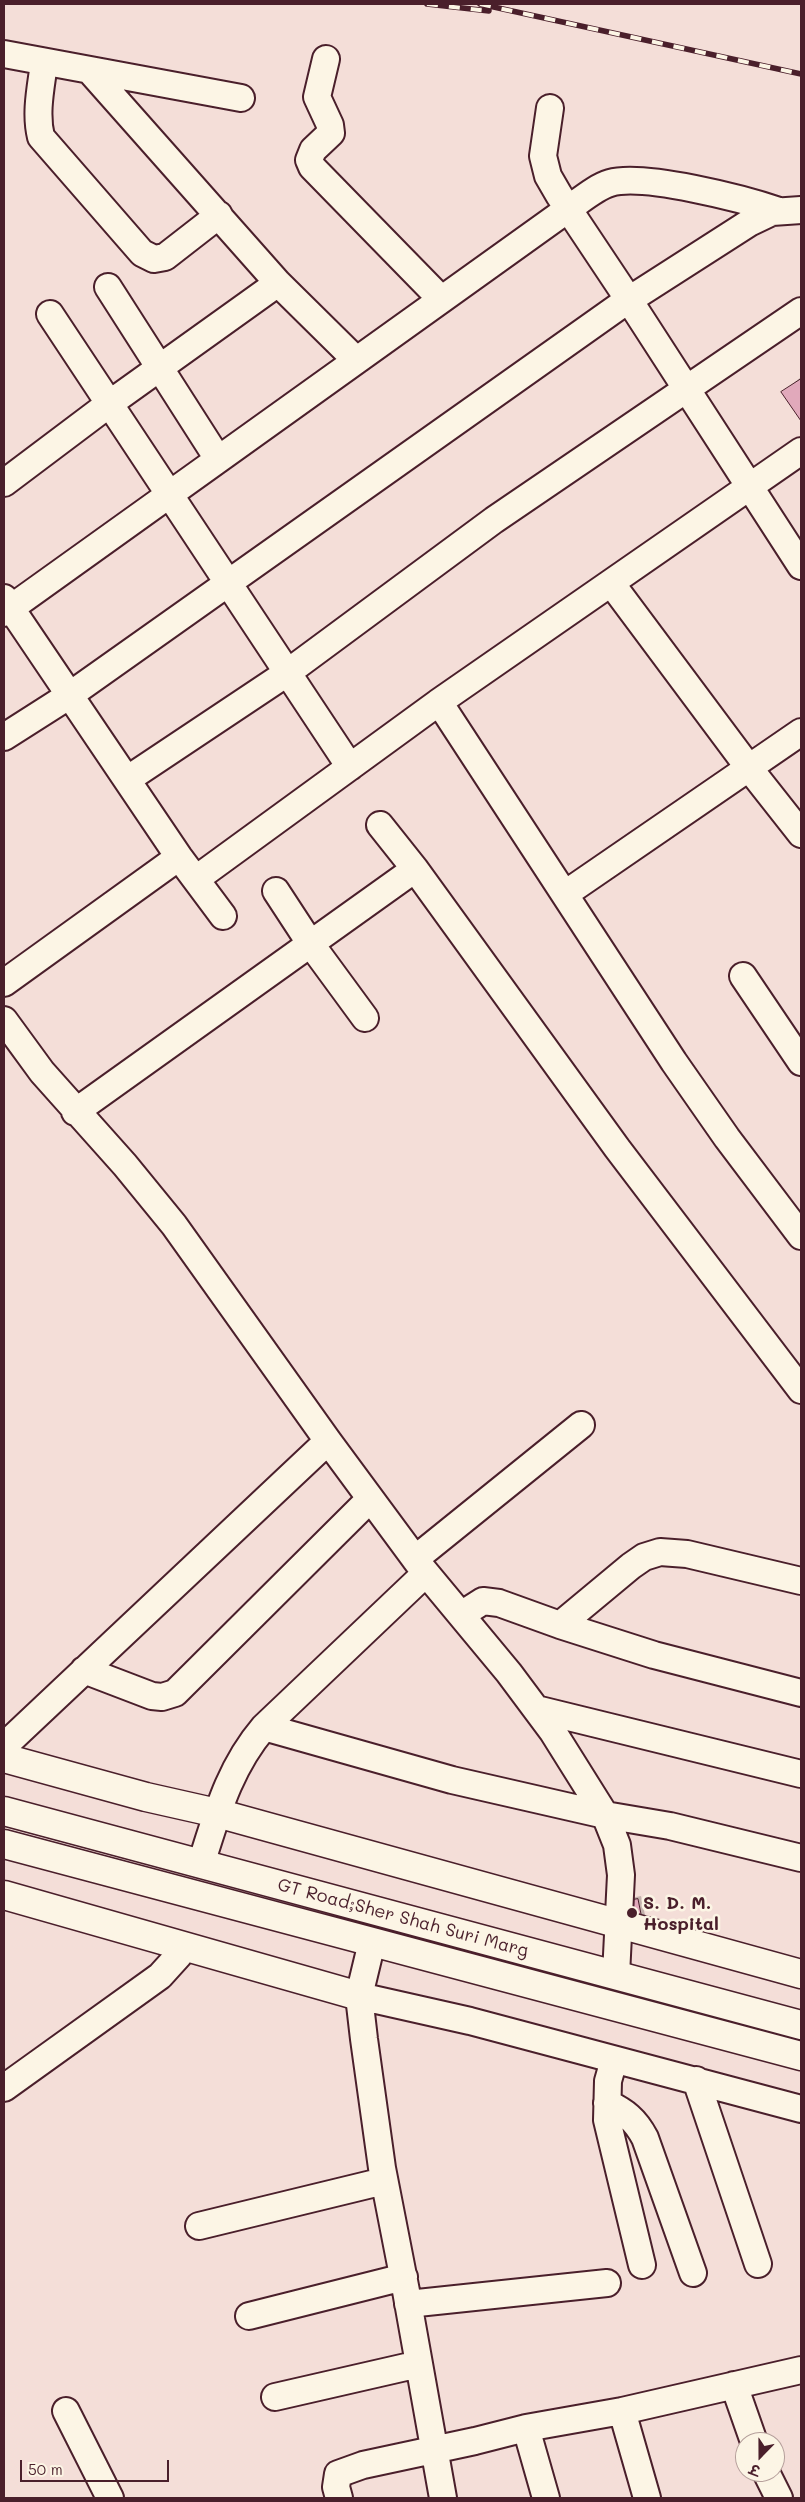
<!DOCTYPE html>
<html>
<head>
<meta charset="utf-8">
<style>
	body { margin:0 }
	#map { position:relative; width:805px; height:2502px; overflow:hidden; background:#f4ded8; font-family:Mali,"Playpen Sans Deva",sans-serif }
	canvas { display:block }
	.frame { position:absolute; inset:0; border:5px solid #4a1f2b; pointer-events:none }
	.north { position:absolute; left:735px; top:2432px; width:50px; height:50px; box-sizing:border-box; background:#fcf5e5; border:1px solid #b59f9b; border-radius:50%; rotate:202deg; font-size:14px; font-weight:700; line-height:20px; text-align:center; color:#4a1f2b }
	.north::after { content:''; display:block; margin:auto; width:18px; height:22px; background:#4a1f2b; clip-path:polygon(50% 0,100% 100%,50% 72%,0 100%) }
	.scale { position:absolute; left:20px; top:2460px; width:149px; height:22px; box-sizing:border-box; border:2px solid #4a1f2b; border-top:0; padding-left:6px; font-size:15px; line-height:18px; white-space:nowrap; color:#4a1f2b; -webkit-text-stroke:4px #fcf5e5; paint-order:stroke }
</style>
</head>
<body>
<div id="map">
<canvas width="805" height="2502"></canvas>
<div class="frame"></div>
<div class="north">उ</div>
<div class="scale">50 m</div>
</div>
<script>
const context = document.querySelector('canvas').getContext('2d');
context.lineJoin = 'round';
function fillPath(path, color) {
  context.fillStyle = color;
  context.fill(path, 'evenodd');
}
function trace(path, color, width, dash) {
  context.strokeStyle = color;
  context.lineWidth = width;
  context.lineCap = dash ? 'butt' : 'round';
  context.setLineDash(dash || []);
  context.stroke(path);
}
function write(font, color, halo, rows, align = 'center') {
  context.font = font + ' Mali,sans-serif';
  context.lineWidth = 5;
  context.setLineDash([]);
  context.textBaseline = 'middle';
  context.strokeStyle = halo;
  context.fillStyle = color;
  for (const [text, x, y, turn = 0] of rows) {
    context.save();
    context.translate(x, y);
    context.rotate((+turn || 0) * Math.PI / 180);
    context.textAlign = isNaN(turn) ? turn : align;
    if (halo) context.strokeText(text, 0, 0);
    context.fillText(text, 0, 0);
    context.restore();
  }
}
fillPath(new Path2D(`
	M801,377v42l-18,-27z
	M641,1896l5,24 -4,3 -11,-25z`), '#0003');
const building = new Path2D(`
	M801,379v42l-20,-29z
	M638,1899l5,25 -12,3 -5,-26z`);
fillPath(building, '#e1a9bb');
trace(building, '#4a1f2b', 1);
const minor = new Path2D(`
	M4,54l237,44
	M326,59l-9,38 13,28 1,8 -18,17 -4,10 3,7 129,132
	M44,63c-3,24 -9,50 -3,74l101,116 12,6 11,-2 54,-42
	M91,72l187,211 78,77
	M550,108l-7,48 5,20 11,19 70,105 172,266
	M108,287l110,172
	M50,314c99,151 199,302 300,453
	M4,483l105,-79 169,-121
	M611,583l138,185 52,66
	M4,598l175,259 44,59
	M4,613l564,-404c12,-8 28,-22 42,-26 33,-10 134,16 169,28
	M439,702l235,360 53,76 74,98
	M4,737l66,-42 548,-388 131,-84 23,-11 29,-2
	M128,779l159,-106 207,-153 307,-209
	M380,825l35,44 202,279 184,242
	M196,879l243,-177 362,-251
	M276,891l34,52 55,75
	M565,894l236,-162
	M743,976l58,86
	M4,983l175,-126
	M4,1020l38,52 83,93 49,60 154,216 93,126 88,106 44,59 52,83 65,11 131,32
	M75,1112l340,-243
	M415,1559l166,-134
	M461,1615l22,-14 16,2 61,22 94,30 147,38
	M560,1625l71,-59 13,-9 16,-5 27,2 114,27
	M84,1670l68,26 10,1 13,-4 195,-194
	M536,1709l265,65
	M264,1727l188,53 153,35 12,30 4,30 -5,100
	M4,1746l324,-305
	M201,1864c16,-50 28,-96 63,-137l162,-154
	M372,1942l-13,54 5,43 18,129 24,123 37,207
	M359,1996l111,25 331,88
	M614,2060l-6,21 -1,39 35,145
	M696,2080l62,184
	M4,2088l156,-112 19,-21 3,-9
	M607,2103c18,9 28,16 38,35l48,135
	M199,2226l185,-45
	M408,2304l199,-21
	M249,2316l155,-39
	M734,2385l20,57
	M275,2397l144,-33
	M66,2411l44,87
	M622,2411l25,87
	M526,2428l20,70
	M766,2472l13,26
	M339,2498l-3,-11 2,-13 25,-9 112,-24 51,-13 96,-17 179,-41`);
const major = new Path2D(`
	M4,1758l142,39 71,16 584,161
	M4,1811l797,214
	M4,1844l797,212
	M4,1895l355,101`);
trace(minor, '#4a1f2b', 30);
trace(major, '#4a1f2b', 31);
trace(minor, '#fcf5e5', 26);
trace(major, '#fcf5e5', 28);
const rail = new Path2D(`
	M427,4l62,7
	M480,4l321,70`);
trace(rail, '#4a1f2b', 5.5);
trace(rail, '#fcf5e5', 4, [11]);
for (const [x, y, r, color] of [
	[632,1913,6,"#4a1f2b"]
]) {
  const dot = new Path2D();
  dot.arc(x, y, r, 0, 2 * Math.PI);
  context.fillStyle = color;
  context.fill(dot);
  trace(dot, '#fcf5e5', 2);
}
write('bold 18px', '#4a1f2b', '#fcf5e5', [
	["S. D. M.",643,1903],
	["Hospital",643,1924]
], 'left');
write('18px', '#4a1f2b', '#fcf5e5', [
	["GT Road;Sher Shah Suri Marg",403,1918,15]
]);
</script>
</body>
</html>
